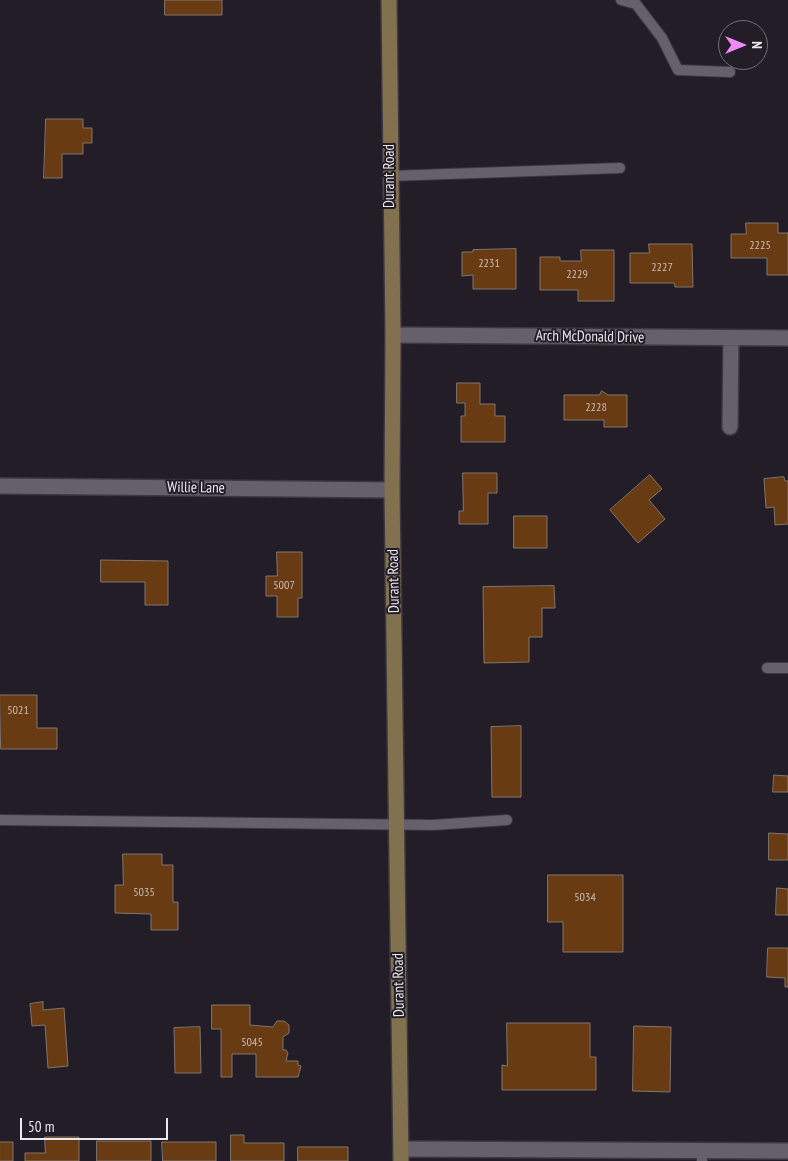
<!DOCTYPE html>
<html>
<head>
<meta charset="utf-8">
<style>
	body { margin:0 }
	#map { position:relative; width:788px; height:1161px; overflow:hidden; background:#221d26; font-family:"PT Sans Narrow",sans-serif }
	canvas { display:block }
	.north { position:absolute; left:718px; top:20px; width:50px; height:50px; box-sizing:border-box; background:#221d26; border:1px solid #726e76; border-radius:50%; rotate:90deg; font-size:14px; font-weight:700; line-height:20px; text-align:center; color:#eae7ed }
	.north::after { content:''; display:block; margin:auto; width:18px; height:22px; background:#ef8bf6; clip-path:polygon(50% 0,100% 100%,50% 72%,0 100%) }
	.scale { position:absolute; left:20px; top:1118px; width:148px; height:22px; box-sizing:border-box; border:2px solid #eae7ed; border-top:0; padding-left:6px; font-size:15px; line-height:18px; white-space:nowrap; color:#eae7ed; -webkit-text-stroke:4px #221d26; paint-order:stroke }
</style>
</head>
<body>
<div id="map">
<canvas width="788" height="1161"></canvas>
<div class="north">N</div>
<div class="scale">50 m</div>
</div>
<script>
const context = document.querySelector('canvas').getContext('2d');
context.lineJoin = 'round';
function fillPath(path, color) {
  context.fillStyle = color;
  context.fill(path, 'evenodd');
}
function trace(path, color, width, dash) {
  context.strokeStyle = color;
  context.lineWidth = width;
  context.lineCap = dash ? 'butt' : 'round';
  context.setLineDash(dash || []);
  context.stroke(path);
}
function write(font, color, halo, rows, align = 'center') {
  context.font = font + ' "PT Sans Narrow",sans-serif';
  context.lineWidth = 4;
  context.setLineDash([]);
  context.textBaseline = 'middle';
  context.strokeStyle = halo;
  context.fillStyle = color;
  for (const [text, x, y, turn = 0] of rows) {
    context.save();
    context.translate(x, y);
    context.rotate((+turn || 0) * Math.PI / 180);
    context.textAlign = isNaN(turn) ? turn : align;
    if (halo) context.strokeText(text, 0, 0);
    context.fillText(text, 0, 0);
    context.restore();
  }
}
const building = new Path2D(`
	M165,0h57v15h-57z
	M46,119h37v9h9v15h-9v11h-21v24h-18z
	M746,223h32v10h10v42h-21v-17h-36v-24h15z
	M649,244h43l1,43h-18l-1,-4h-44v-30h19z
	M516,249v40h-43v-14l-11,1v-24h11v-2z
	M581,250h33v51h-36v-11h-38v-33h20v4h21z
	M457,383h23v21h15v12h10v26h-44v-26h4v-13h-8z
	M602,391l6,4h19v32h-23v-7h-40v-25h35z
	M463,473h34v20h-9v31h-29v-13h4z
	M650,475l12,14 -13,11 16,19 -27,24 -28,-33z
	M784,477l1,4h3v43l-13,1 -1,-18 -8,1 -2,-29z
	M514,516h33v32h-33z
	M277,552h25v46h-4v19h-21v-21h-11v-20h11z
	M101,560l67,1v44h-23v-23h-44z
	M554,586l1,22h-13v29h-13v25l-45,1 -1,-76z
	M0,695h37v33h20v21h-56z
	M521,726v71h-29l-1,-70z
	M774,775l14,1v16h-15z
	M769,833l19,1v26h-19z
	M123,854h39v11h11v37h5v28h-27v-16l-36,-1v-28h8z
	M548,875h75v77h-60v-30h-15z
	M777,888l11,1v26h-12z
	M768,948h20v39h-3v-9l-18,-1z
	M43,1002v8l21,-2 4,58 -20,2 -3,-43 -13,1 -2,-22z
	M212,1005h38v20l23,2 4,-6h7l5,4v8l-6,4v13h3l2,3 -2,8h12v4l3,1 -3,11h-42v-23h-24v23h-11v-48h-9z
	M507,1023h83v34h6v33h-94v-25l5,1z
	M634,1026l37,1 -1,65 -37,-1z
	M200,1027l1,46h-26l-1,-45z
	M231,1135h13v8h40v18h-53z
	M45,1137h34v24h-54v-8h20z
	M97,1141h54v20h-54z
	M0,1142h13v19h-13z
	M162,1142h54v19h-53z
	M298,1147h50v14h-50z`);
fillPath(building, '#683b12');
trace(building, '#81766e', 1);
const lane = new Path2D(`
	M621,0l15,4 26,34 16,32 52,2
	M390,176l230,-8
	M767,668h21
	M0,820l433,5 74,-5
	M702,1151v10`);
const street = new Path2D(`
	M393,335l395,3
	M730,427l1,-89
	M0,486l392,4
	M401,1149l387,2`);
const secondary = new Path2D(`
	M389,0l4,335 -1,155 9,671`);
trace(lane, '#3c3840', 12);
trace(street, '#3c3840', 18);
trace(secondary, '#3c3840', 18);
trace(lane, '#65606b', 10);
trace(street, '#65606b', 15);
trace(secondary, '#82714e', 15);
write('12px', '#cabcb6', null, [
	["2225",760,246],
	["2231",489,264],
	["2227",662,268],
	["2229",577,275],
	["2228",596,408],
	["5007",284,586],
	["5021",18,711],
	["5035",144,893],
	["5034",585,898],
	["5045",252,1043]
]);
write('15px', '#eae7ed', '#221d26', [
	["Durant Road",390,176,-90],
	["Arch McDonald Drive",590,337,1],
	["Willie Lane",196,488,1],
	["Durant Road",394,581,-91],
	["Durant Road",399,985,-91]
]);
</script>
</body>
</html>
